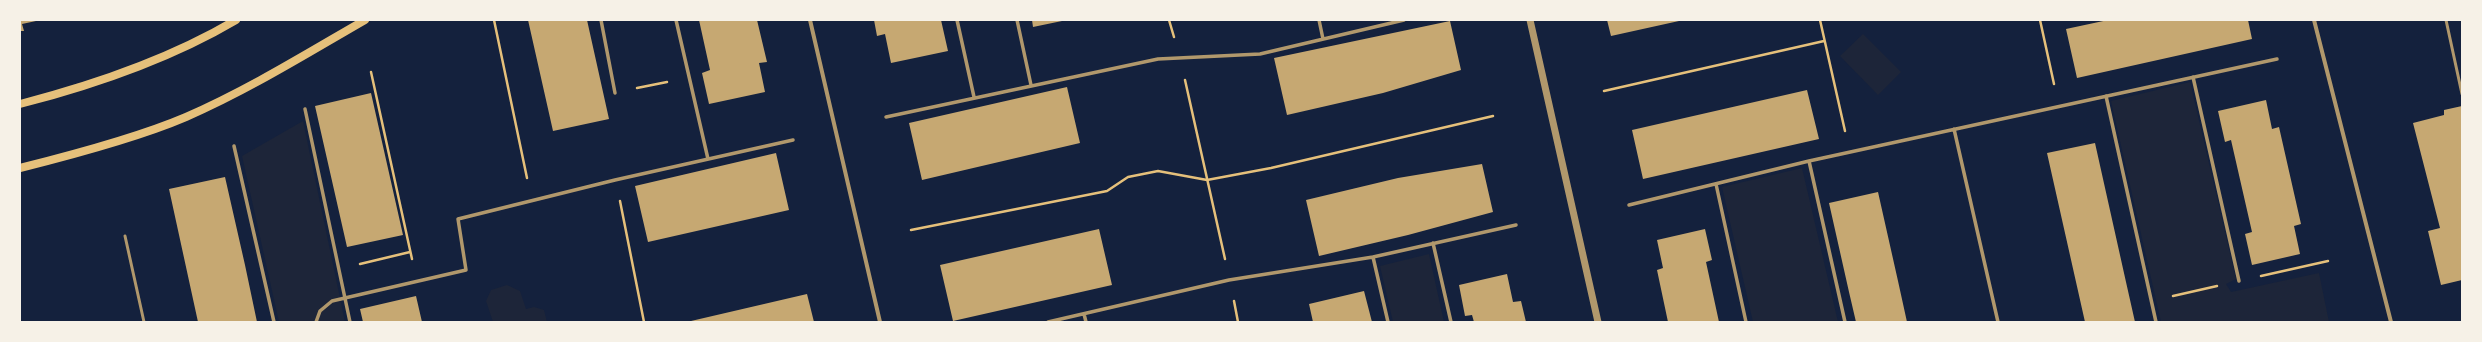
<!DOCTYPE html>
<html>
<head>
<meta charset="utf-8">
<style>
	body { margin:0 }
	#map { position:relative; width:2482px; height:342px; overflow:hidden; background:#14213d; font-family:"DM Sans",sans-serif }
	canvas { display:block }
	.frame { position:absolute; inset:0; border:21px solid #f6f1e7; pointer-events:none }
</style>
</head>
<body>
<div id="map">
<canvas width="2482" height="342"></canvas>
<div class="frame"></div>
</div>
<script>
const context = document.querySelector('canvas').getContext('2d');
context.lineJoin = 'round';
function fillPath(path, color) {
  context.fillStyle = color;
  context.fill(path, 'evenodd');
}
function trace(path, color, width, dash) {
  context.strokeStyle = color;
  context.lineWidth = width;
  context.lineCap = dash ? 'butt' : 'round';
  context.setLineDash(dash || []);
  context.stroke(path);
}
fillPath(new Path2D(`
	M1863,34l38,38 -23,23 -38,-39z
	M2190,82l46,197 -10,5 5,8 88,-19 10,49h-168l-50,-221z
	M303,121l42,201h-66l-37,-166z
	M1802,168l36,154h-85l-31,-135z
	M1429,254l15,68h-51l-13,-56z
	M507,285l13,6 6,18 8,-2 10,3 3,12h-54l-7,-21 5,-11z`), '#1d2539');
fillPath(new Path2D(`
	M20,20h16v1l-14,3 2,7h-4z
	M528,20h59l22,99 -56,12z
	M699,20h58l10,42 -8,1 6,29 -56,12 -7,-31 8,-3z
	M874,20h67l7,31 -57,12 -6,-29 -8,2z
	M1032,20h30v1l-29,6z
	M1607,20h72v1l-68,15z
	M2108,20h140l4,19 -175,39 -11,-49z
	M1450,21l11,49 -78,23 -96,22 -13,-57z
	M1067,87l13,56 -158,37 -13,-57z
	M1807,90l12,49 -176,40 -11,-49z
	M371,93l32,142 -56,12 -32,-141z
	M2266,100l6,29 7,-2 22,97 -7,2 6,28 -48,11 -7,-31 7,-2 -21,-92 -6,2 -7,-31z
	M2462,106v174l-21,5 -13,-54 12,-3 -27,-105 31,-8v-5z
	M2095,143l31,139 9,40h-50l-38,-169z
	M776,153l13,57 -141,32 -13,-56z
	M1482,164l11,48 -85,23 -89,21 -13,-56 92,-22z
	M225,177l20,88 12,57h-59l-29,-133z
	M1878,192l20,89 9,41h-51l-7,-30 -20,-89z
	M1099,229l13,56 -159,36 -13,-56z
	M1705,229l7,31 -6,2 13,60h-51l-11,-52 6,-2 -6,-28z
	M1507,274l6,28 8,-1 5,21h-52l-2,-7 -7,1 -6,-31z
	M1364,291l8,31h-59l-4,-18z
	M807,294l7,28h-123v-1z
	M416,296l6,26h-59l-3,-13z`), '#c6a872');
trace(new Path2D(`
	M494,20l33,158
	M1169,20l5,17
	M1820,20l25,111
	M2040,20l14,64
	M371,72l41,187
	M1185,80l40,179
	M637,88l30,-6
	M1604,91l220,-50
	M620,201l24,121
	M911,230l196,-39 21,-14 30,-6 49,9 64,-12 222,-52
	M360,264l50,-12
	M2261,276l67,-15
	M2173,296l44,-10
	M1234,301l4,21`), '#e5c07b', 2.5);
trace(new Path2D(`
	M2446,20l16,74
	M125,236l19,86`), '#b1986c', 3);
trace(new Path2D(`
	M601,20l14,73
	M676,20l32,139
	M957,20l17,77
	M1017,20l14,65
	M1319,20l4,19
	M2193,77l46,204
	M2106,96l50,226
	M305,109l45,213
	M886,117l272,-58 102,-5 144,-34
	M1954,129l44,193
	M234,146l40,176
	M1809,161l36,161
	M1716,184l30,138
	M1629,205l180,-44 468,-102
	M1433,243l18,79
	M1373,257l15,65
	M1084,314l2,8
	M316,322l4,-11 12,-10 134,-31 -8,-51 157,-39 178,-40
	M1048,322l181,-42 144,-23 143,-32`), '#b1986c', 3.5);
trace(new Path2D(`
	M810,20l70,302
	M2314,20l77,302`), '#b1986c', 4);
trace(new Path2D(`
	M1530,20l68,302`), '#b1986c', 7);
trace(new Path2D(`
	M20,104c74,-19 150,-45 216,-84
	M20,168c52,-13 117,-30 166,-51 62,-27 120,-63 179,-97`), '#e5c07b', 8);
</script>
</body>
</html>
